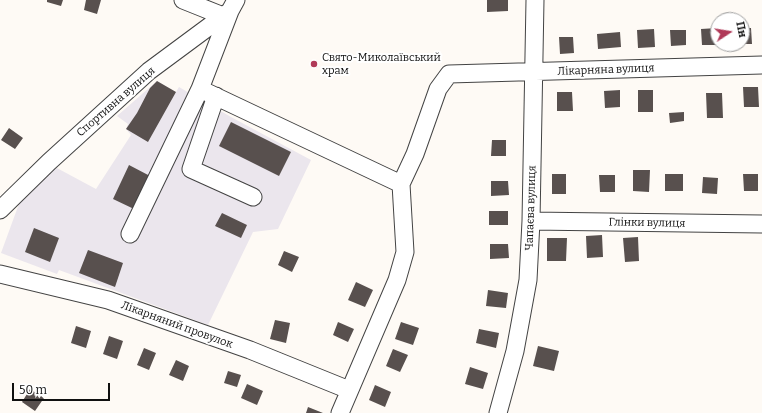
<!DOCTYPE html>
<html>
<head>
<meta charset="utf-8">
<style>
	body { margin:0 }
	#map { position:relative; width:762px; height:413px; overflow:hidden; background:#fefaf5; font-family:Bitter,serif }
	canvas { display:block }
	.north { position:absolute; left:710px; top:12px; width:40px; height:40px; box-sizing:border-box; background:#fff; border:1px solid #9f9f9f; border-radius:50%; rotate:78deg; font-size:11px; font-weight:700; line-height:16px; text-align:center; color:#101010 }
	.north::after { content:''; display:block; margin:auto; width:14px; height:18px; background:#b03958; clip-path:polygon(50% 0,100% 100%,50% 72%,0 100%) }
	.scale { position:absolute; left:12px; top:383px; width:98px; height:18px; box-sizing:border-box; border:2px solid #101010; border-top:0; padding-left:5px; font-size:12px; line-height:14px; white-space:nowrap; color:#101010; -webkit-text-stroke:3px #fff; paint-order:stroke }
</style>
</head>
<body>
<div id="map">
<canvas width="762" height="413"></canvas>
<div class="north">Пн</div>
<div class="scale">50 m</div>
</div>
<script>
const context = document.querySelector('canvas').getContext('2d');
context.lineJoin = 'round';
function fillPath(path, color) {
  context.fillStyle = color;
  context.fill(path, 'evenodd');
}
function trace(path, color, width, dash) {
  context.strokeStyle = color;
  context.lineWidth = width;
  context.lineCap = dash ? 'butt' : 'round';
  context.setLineDash(dash || []);
  context.stroke(path);
}
function write(font, color, halo, rows, align = 'center') {
  context.font = font + ' Bitter,serif';
  context.lineWidth = 4;
  context.setLineDash([]);
  context.textBaseline = 'middle';
  context.strokeStyle = halo;
  context.fillStyle = color;
  for (const [text, x, y, turn = 0] of rows) {
    context.save();
    context.translate(x, y);
    context.rotate((+turn || 0) * Math.PI / 180);
    context.textAlign = isNaN(turn) ? turn : align;
    if (halo) context.strokeText(text, 0, 0);
    context.fillText(text, 0, 0);
    context.restore();
  }
}
fillPath(new Path2D(`
	M157,81l19,11 3,-5 52,30 80,43 -33,69 -25,3 -45,93 -149,-55 -2,4 -56,-21 19,-52 35,-34 41,22 35,-54 -5,-6 2,-5 -11,-8z`), '#ebe6ed');
fillPath(new Path2D(`
	M47,0h16l-2,6 -14,-4z
	M86,0h15l-4,14 -13,-4z
	M487,0h21v11l-21,1z
	M717,28v17h-15l-1,-16z
	M742,28h9l1,16h-10z
	M654,29l1,18 -17,1 -1,-18z
	M670,30h16v15l-15,1z
	M620,32l1,15 -23,2 -1,-15z
	M559,37h14l1,16 -14,1z
	M157,81l19,11 -28,50 -22,-13 11,-16 13,-25z
	M743,87h15l1,20h-15z
	M620,90v17l-15,1 -1,-17z
	M638,90h15v22h-15z
	M557,92h15l1,19h-16z
	M706,93h16l1,25h-16z
	M684,112v9l-14,2 -1,-10z
	M231,122l60,30 -12,24 -60,-30z
	M9,128l14,10 -8,11 -14,-9z
	M492,140h14v16h-15z
	M129,165l21,11 -16,33 -21,-10z
	M633,170h17l-1,22 -16,-1z
	M552,174h14v20h-14z
	M665,174h18v17h-18z
	M743,174h15v17h-14z
	M599,175h16v17h-15z
	M703,177l15,1 -1,16 -15,-1z
	M491,181h17l1,14 -18,1z
	M489,211h19v14h-19z
	M222,213l25,12 -6,13 -26,-12z
	M34,228l25,10 -9,24 -25,-10z
	M602,235l1,22 -16,1 -1,-22z
	M638,237l1,24 -14,1 -2,-24z
	M547,238h20l-1,23h-19z
	M490,244h18l1,14 -19,1z
	M88,250l35,13 -8,24 -36,-14z
	M284,251l15,6 -7,15 -14,-7z
	M356,282l17,8 -8,17 -17,-7z
	M488,290l20,3 -2,15 -20,-2z
	M275,320l15,3 -4,20 -16,-4z
	M338,322l16,7 -6,13 -15,-7z
	M401,322l18,6 -6,17 -18,-6z
	M76,326l15,5 -5,17 -15,-5z
	M479,329l20,4 -3,15 -20,-5z
	M109,336l14,5 -6,18 -14,-5z
	M538,346l21,5 -5,20 -21,-5z
	M144,348l12,5 -7,17 -12,-5z
	M393,349l15,6 -8,17 -14,-6z
	M176,360l13,6 -6,15 -14,-6z
	M470,367l18,6 -5,16 -18,-5z
	M228,371l13,4 -4,12 -13,-4z
	M247,384l16,7 -6,14 -16,-7z
	M375,385l16,7 -6,15 -16,-7z
	M30,389l14,9 -9,13 -13,-9z
	M308,407l15,6h-17z`), '#58504e');
const minor = new Path2D(`
	M183,0l40,16
	M230,11l-30,78 201,95
	M216,96l-25,73 62,28
	M0,210l49,-48 100,-91 81,-60 6,-11
	M531,221l231,3
	M130,234l70,-145
	M0,274l108,26 142,50 99,40
	M340,413l57,-133 8,-28 -4,-68 14,-30 23,-65 11,-15 313,-9
	M498,413l17,-62 13,-71 3,-59 4,-221`);
trace(minor, '#434343', 19);
trace(minor, '#fff', 17);
for (const [x, y, r, color] of [
	[314,64,4,"#b03958"]
]) {
  const dot = new Path2D();
  dot.arc(x, y, r, 0, 2 * Math.PI);
  context.fillStyle = color;
  context.fill(dot);
  trace(dot, '#fff', 1.5);
}
write('11px', '#101010', '#fff', [
	["Свято-Миколаївський",322,58],
	["храм",322,71]
], 'left');
write('11px', '#101010', '#fff', [
	["Лікарняна вулиця",606,70,-2],
	["Спортивна вулиця",116,102,-41],
	["Чапаєва вулиця",531,208,-88],
	["Глінки вулиця",647,223,1],
	["Лікарняний провулок",177,325,20]
]);
</script>
</body>
</html>
